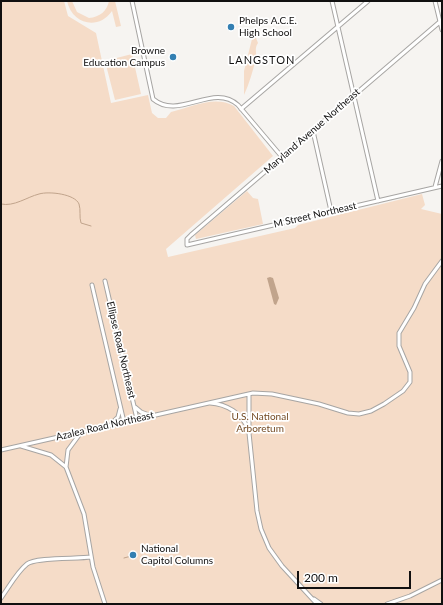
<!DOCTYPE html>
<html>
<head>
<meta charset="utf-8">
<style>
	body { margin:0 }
	#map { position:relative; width:443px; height:605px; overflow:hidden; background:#f6f4f1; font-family:Lato,sans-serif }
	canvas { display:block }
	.frame { position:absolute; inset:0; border:2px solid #111010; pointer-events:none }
	.scale { position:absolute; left:297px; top:571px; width:114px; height:18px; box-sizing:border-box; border:2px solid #111010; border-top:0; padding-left:5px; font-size:12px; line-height:14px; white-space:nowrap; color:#111010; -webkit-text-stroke:3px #fff; paint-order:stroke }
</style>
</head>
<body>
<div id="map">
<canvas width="443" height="605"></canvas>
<div class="frame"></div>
<div class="scale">200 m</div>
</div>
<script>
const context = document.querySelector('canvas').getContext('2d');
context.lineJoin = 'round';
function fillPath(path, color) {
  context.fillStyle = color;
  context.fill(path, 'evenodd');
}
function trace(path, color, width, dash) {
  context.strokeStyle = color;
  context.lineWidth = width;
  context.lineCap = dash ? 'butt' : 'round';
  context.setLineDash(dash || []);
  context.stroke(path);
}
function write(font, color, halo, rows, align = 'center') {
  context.font = font + ' Lato,sans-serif';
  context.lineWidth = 3.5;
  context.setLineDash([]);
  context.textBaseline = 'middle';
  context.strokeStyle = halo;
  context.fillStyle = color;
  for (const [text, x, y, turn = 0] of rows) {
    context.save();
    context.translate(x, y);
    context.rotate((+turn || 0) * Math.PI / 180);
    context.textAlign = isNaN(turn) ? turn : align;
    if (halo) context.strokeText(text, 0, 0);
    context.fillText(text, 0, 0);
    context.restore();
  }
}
fillPath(new Path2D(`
	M1,1h63l4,15 28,17 15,70 37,-8 4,18 6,5h8l5,-6c20,-5 44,-17 63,-6l39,50 -107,93 2,8 127,-29 3,-3 124,-31 3,11 -4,4 21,5v390h-441z
	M67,1h5l5,11 12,6c11,-1 18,-7 20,-17h6l6,25 -5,1 -4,-16c-14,20 -40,13 -45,-10z
	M253,35h2l3,8c-4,6 -1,9 -2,15 -3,13 -7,26 -12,37v-24z
	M132,54l9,40 -26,6 -10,-39z
	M247,191l6,7 5,1 5,25 -67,15 -1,-4z`), '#f5dcc8');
fillPath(new Path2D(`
	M270,277l3,1 6,20 -3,7 -2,-1 -7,-26z`), '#c1a48c');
trace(new Path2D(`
	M1,204c13,3 26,-7 38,-10 10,-3 36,0 40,10 2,6 0,13 2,19l10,3
	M124,558l11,-3`), '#c1a48c', 1);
const minor = new Path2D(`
	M132,1l21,98c26,22 60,-17 85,6l44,52
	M332,1l46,200
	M435,1l7,29
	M442,20l-251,215 -4,4v6l255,-59
	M241,109l127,-108
	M313,131l18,80
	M435,187l7,-26
	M105,281l32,138
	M92,285l32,137
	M249,394v39l8,78 4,18 8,19 13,18 35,38
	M210,403c16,1 32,10 38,26
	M135,407l6,5 8,3
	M112,423l6,-6 2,-8
	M82,431l-14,19 -2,17 18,47 9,53 12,37
	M21,446l30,9 15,12
	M1,450l252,-57 19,1 47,10 29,9 11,1 12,-3 13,-7 19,-13 7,-9v-10l-11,-26v-13l15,-25 11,-24 17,-23
	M1,598c8,-11 16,-26 26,-34 8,-7 51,-5 64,-7
	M314,599l7,5
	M387,604l23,-8 32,-16`);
trace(minor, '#a7a5a3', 5);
trace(minor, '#fff', 3);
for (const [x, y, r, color] of [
	[231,27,4,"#337fb2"],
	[173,57,4,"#337fb2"],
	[133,555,4,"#337fb2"]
]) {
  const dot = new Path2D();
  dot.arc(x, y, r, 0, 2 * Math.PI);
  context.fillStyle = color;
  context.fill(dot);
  trace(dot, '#fff', 1.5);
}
write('10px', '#111010', '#fff', [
	["Phelps A.C.E.",239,21],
	["High School",239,33],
	["Browne",165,51,"right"],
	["Education Campus",165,63,"right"],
	["National",141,549],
	["Capitol Columns",141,561]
], 'left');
write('10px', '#111010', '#fff', [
	["Maryland Avenue Northeast",312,131,-41],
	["M Street Northeast",315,215,-13],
	["Ellipse Road Northeast",121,350,77],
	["Azalea Road Northeast",105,426,-13]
]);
write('10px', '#744b24', '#fff', [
	["U.S. National",260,417],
	["Arboretum",260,429]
]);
context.letterSpacing = '1px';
write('11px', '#111010', '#fff', [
	["LANGSTON",262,60]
]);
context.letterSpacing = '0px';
</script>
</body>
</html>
